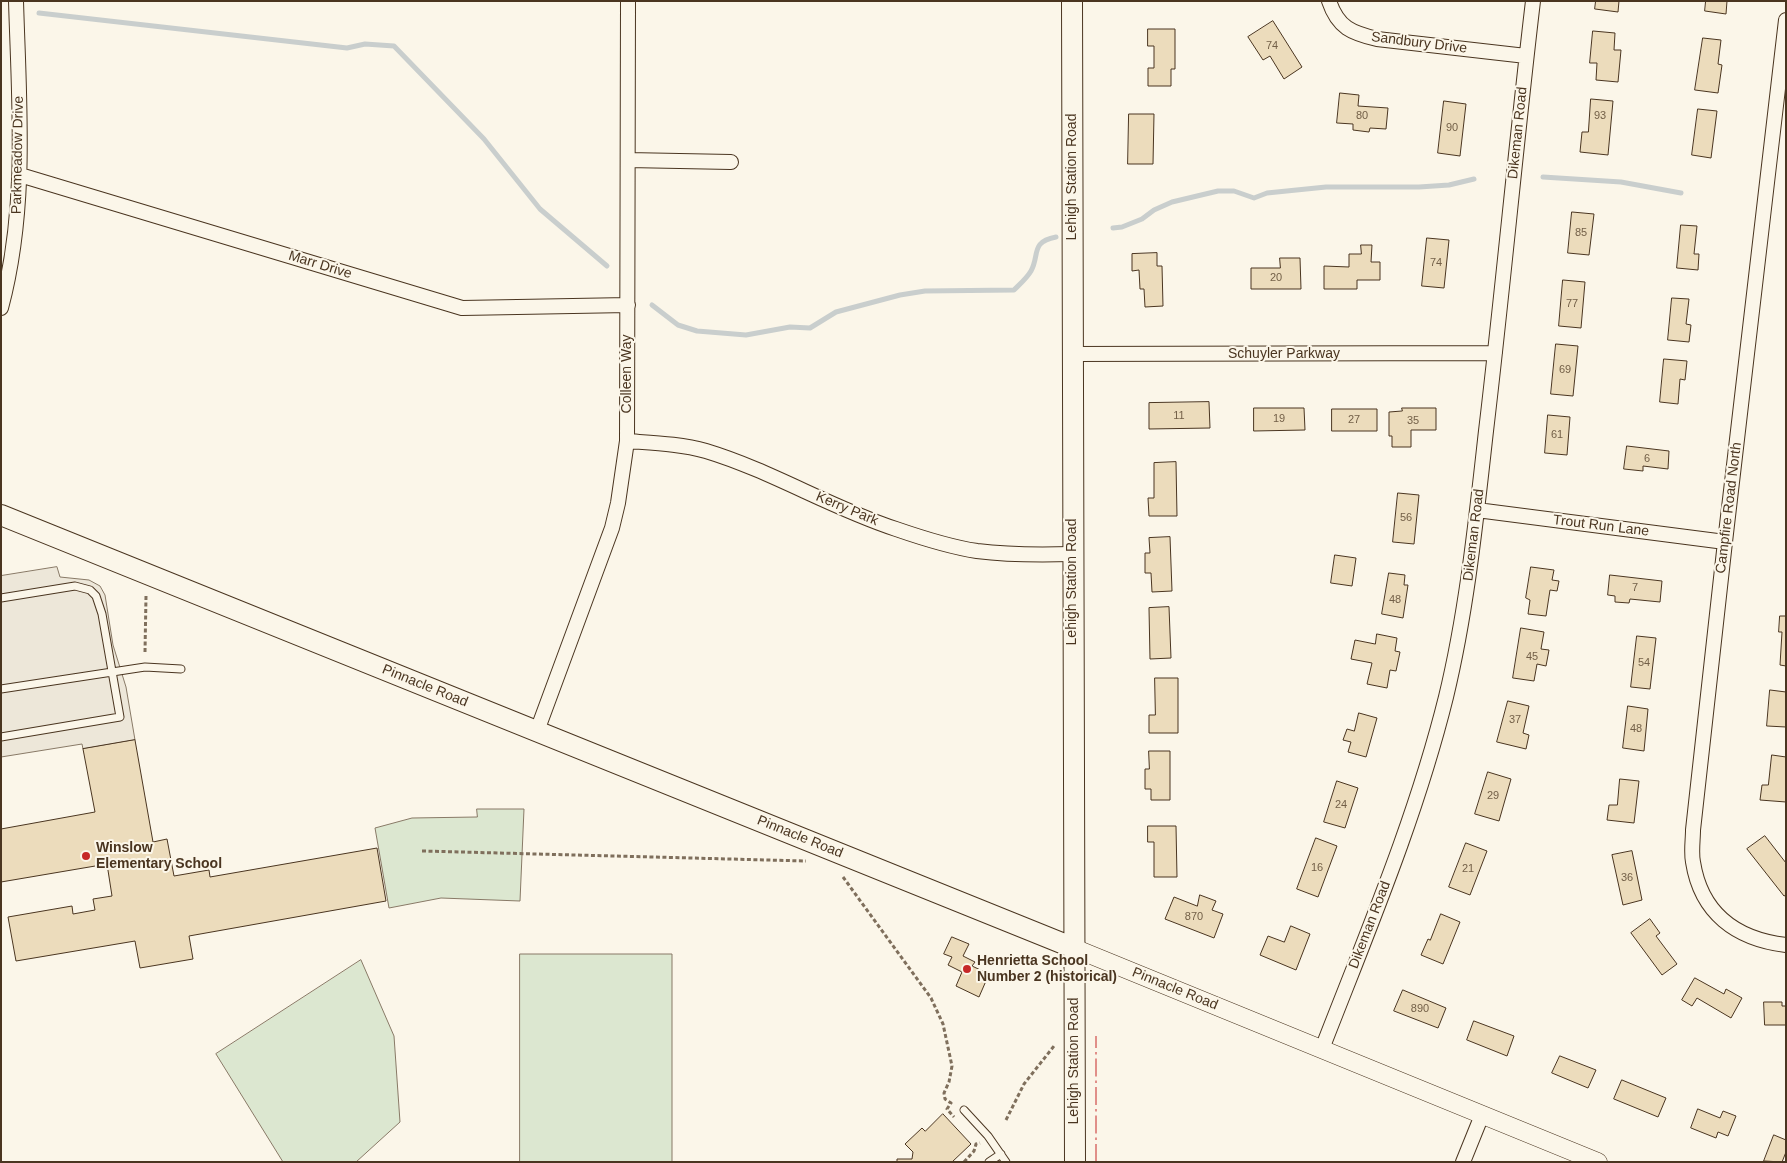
<!DOCTYPE html>
<html>
<head>
<meta charset="utf-8">
<style>
	body { margin:0 }
	#map { position:relative; width:1787px; height:1163px; overflow:hidden; background:#fbf6e9; font-family:Arial,sans-serif }
	canvas { display:block }
	.frame { position:absolute; inset:0; border:2px solid #4a3520; pointer-events:none }
</style>
</head>
<body>
<div id="map">
<canvas width="1787" height="1163"></canvas>
<div class="frame"></div>
</div>
<script>
const context = document.querySelector('canvas').getContext('2d');
context.lineJoin = 'round';
function fillPath(path, color) {
  context.fillStyle = color;
  context.fill(path, 'evenodd');
}
function trace(path, color, width, dash) {
  context.strokeStyle = color;
  context.lineWidth = width;
  context.lineCap = dash ? 'butt' : 'round';
  context.setLineDash(dash || []);
  context.stroke(path);
}
function write(font, color, halo, rows, align = 'center') {
  context.font = font + ' Arial,sans-serif';
  context.lineWidth = 4;
  context.setLineDash([]);
  context.textBaseline = 'middle';
  context.strokeStyle = halo;
  context.fillStyle = color;
  for (const [text, x, y, turn = 0] of rows) {
    context.save();
    context.translate(x, y);
    context.rotate((+turn || 0) * Math.PI / 180);
    context.textAlign = isNaN(turn) ? turn : align;
    if (halo) context.strokeText(text, 0, 0);
    context.fillText(text, 0, 0);
    context.restore();
  }
}
const green = new Path2D(`
	M477,809h47l-4,92 -79,-3 -52,10 -14,-80 37,-10 65,-1z
	M520,954h152v208h-152z
	M361,960l33,76 6,86 -44,40h-73l-67,-108z`);
fillPath(green, '#dce7d0');
trace(green, '#887966', 1);
const parking = new Path2D(`
	M57,567l3,10 29,3 11,6 5,9 8,50 13,42 9,53 -52,9 -1,-5 -81,13v-181z`);
fillPath(parking, '#ede7d9');
trace(parking, '#887966', 1);
trace(new Path2D(`
	M39,13l308,35 18,-4 29,2 90,93 56,70 67,57
	M1543,177l78,5 60,11
	M1113,228l9,-1 20,-8 12,-9 18,-8 46,-11h16l20,7 13,-5 59,-6h93l30,-2 25,-6
	M652,305l26,20 19,6 49,4 44,-8 20,1 26,-16 64,-17 25,-4 89,-1c6,-6 13,-12 17,-19 9,-16 -1,-29 25,-34`), '#c9cecd', 5);
const building = new Path2D(`
	M1596,1h23l-1,11 -23,-3z
	M1706,1h21l-1,13 -21,-3z
	M1273,21l29,46 -18,12 -14,-23 -7,4 -15,-23z
	M1148,29h27v40h-4v17h-23v-18h6v-22h-6z
	M1593,31l22,2 -1,17h7l-3,32 -22,-2 1,-17h-7z
	M1703,38l18,2 -3,24 4,1 -4,28 -23,-3z
	M1340,93l19,2 -1,11 30,2 -2,21 -16,-1 -1,4 -16,-2v-6l-16,-1z
	M1591,99l22,2 -5,54 -28,-3 2,-20h6z
	M1444,101l22,3 -6,52 -22,-3z
	M1698,109l19,2 -6,47 -19,-3z
	M1129,114h25l-1,50h-25z
	M1572,212l22,2 -5,41 -21,-2z
	M1681,225l16,1 -3,28h5l-1,16 -21,-2z
	M1427,238l22,2 -5,48 -22,-2z
	M1361,245h11l-1,17h9v18h-23v9h-33v-23l25,1v-13h12z
	M1157,253v13h5l1,40 -18,1 -1,-18h-4l-1,-19 -7,1v-17z
	M1280,258h20l1,31h-50v-21h29z
	M1563,280l22,2 -4,46 -22,-2z
	M1672,298l17,1 -3,25 5,1 -2,17 -21,-2z
	M1556,344l22,2 -5,50 -22,-2z
	M1664,359l23,2 -2,19 -5,-1 -2,25 -18,-2z
	M1209,402l1,26 -61,1v-26z
	M1254,408h50l1,22 -51,1z
	M1402,408h34v22h-25v17h-19v-11h-3v-24l13,-1z
	M1332,409h45v22h-45z
	M1548,415l22,2 -3,38 -22,-2z
	M1627,446l42,5 -1,18 -25,-3v5l-19,-2z
	M1176,462l1,54h-28l-1,-18h6v-35z
	M1398,493l21,2 -5,49 -21,-2z
	M1170,537l2,54 -20,1 -1,-19h-6v-20h5l-1,-15z
	M1335,555l21,3 -4,28 -21,-3z
	M1531,567l23,3 -2,10 7,1 -2,10 -7,-1 -4,26 -18,-2 2,-14 -4,-2z
	M1389,573l16,2 -1,10h4l-5,33 -21,-4z
	M1610,575l52,6 -2,21 -30,-3 -1,4 -14,-1v-6l-7,-1z
	M1169,607l2,51 -21,1 -1,-51z
	M1780,616h6v50l-6,-1 2,-33h-3z
	M1521,628l23,4 -3,17 8,1 -3,16 -9,-2 -3,17 -21,-3z
	M1377,634l20,4 -2,13 5,1 -4,19 -6,-1 -3,18 -20,-4 5,-21 -21,-4 4,-19 20,4z
	M1637,636l19,2 -6,51 -19,-2z
	M1155,678h23v55h-29v-18h6z
	M1770,690l16,2v35l-19,-1z
	M1508,701l21,5 -6,27 6,2 -3,14 -29,-7z
	M1628,706l20,3 -4,42 -21,-3z
	M1359,713l18,5 -11,39 -18,-5 3,-10 -8,-2 4,-11 7,2z
	M135,740l18,102 14,-3 7,37 35,-6 1,7 167,-29 9,53 -197,35 4,23 -53,9 -5,-27 -119,20 -8,-44 64,-11 1,8 22,-4 -2,-11 19,-3 -5,-32 -106,18v-53l94,-17 -12,-63z
	M1149,751h21v49h-19v-11h-6v-20h4z
	M1772,755l14,2v45l-26,-2 2,-15h6z
	M1488,772l23,7 -12,42 -24,-7z
	M1620,779l19,2 -5,42 -27,-3 2,-15h8z
	M1337,781l21,7 -13,40 -21,-6z
	M1148,826h28l1,51h-23v-35h-6z
	M1765,836l21,27v32l-2,1 -37,-47z
	M1316,838l21,8 -19,51 -21,-8z
	M1466,843l21,8 -17,44 -21,-8z
	M1632,851l10,49 -19,5 -11,-50z
	M1200,895l16,6 -4,9 11,4 -9,24 -49,-19 9,-22 23,9z
	M1441,914l19,8 -17,42 -22,-9 7,-16 2,1z
	M1650,919l10,14 -4,3 21,28 -15,11 -31,-42z
	M1291,926l19,8 -14,36 -36,-15 8,-19 16,6z
	M952,937l17,7 -6,12 12,6 -3,4 17,8 -10,23 -23,-11 6,-14 -14,-7 4,-8 -8,-3z
	M1695,978l29,16 2,-5 16,9 -11,20 -34,-20 -5,8 -10,-6z
	M1403,990l43,18 -8,20 -44,-17z
	M1764,1002h18v4h4v19h-21z
	M1474,1021l40,15 -7,20 -40,-16z
	M1560,1056l36,14 -8,18 -36,-15z
	M1622,1080l44,18 -8,19 -44,-18z
	M1698,1109l22,9 3,-7 13,5 -8,20 -10,-4 -2,6 -25,-10z
	M943,1114l28,30 -19,18h-55v-3h15l1,-7 -8,-8 17,-16 3,3z
	M1774,1135l12,5v12l-4,10 -18,-1z`);
fillPath(building, '#ecdcbc');
trace(building, '#4a3520', 1);
const service = new Path2D(`
	M1,598l74,-12 15,4 6,6 6,18 18,103 -119,20
	M1,689l144,-22 36,2
	M964,1110l24,26 18,26
	M989,1162l12,-8`);
const minor = new Path2D(`
	M1329,1c9,27 23,32 48,38l149,17
	M1786,20l-61,522 -32,288c0,10 -2,22 0,32 8,51 43,77 93,83
	M628,160l103,2
	M20,175l442,133 166,-3
	M1,308c27,-101 18,-204 15,-307
	M1072,354l423,-1
	M627,441c26,2 54,3 79,10 66,20 125,57 190,78 26,9 54,18 81,22 32,4 63,4 95,3
	M1477,510l248,32
	M537,731l75,-203 6,-25 9,-62 1,-440
	M1322,1049c45,-116 94,-231 124,-352 21,-87 30,-177 40,-266 17,-143 30,-287 47,-430
	M1463,1162l19,-47`);
const tertiary = new Path2D(`
	M1074,948l524,214`);
const secondary = new Path2D(`
	M1072,1l3,1161
	M1,515l1073,433`);
trace(service, '#4a3520', 9);
trace(minor, '#4a3520', 16);
trace(tertiary, '#4a3520', 19);
trace(secondary, '#4a3520', 22);
trace(new Path2D(`
	M145,652l1,-56
	M422,851l384,10
	M843,877l88,121 12,26 9,42 -3,16 -5,11 1,6 6,4 -4,6 7,8
	M1006,1120l18,-36 30,-38
	M964,1162l10,-11 2,-7 4,-1`), '#7f6f5c', 3, [4, 2.5]);
trace(service, '#fbf6e9', 7);
trace(minor, '#fbf6e9', 14);
trace(tertiary, '#fbf6e9', 18);
trace(secondary, '#fbf6e9', 20);
trace(new Path2D(`
	M1096,1162v-126`), '#c62828', 1, [18, 4, 2.5, 4]);
for (const [x, y, r, color] of [
	[86,856,5,"#c62828"],
	[967,969,5,"#c62828"]
]) {
  const dot = new Path2D();
  dot.arc(x, y, r, 0, 2 * Math.PI);
  context.fillStyle = color;
  context.fill(dot);
  trace(dot, '#fbf6e9', 2);
}
write('11px', '#725f47', null, [
	["74",1272,46],
	["80",1362,116],
	["93",1600,116],
	["90",1452,128],
	["85",1581,233],
	["74",1436,263],
	["20",1276,278],
	["77",1572,304],
	["69",1565,370],
	["11",1179,416],
	["19",1279,419],
	["27",1354,420],
	["35",1413,421],
	["61",1557,435],
	["6",1647,459],
	["56",1406,518],
	["7",1635,588],
	["48",1395,600],
	["45",1532,657],
	["54",1644,663],
	["37",1515,720],
	["48",1636,729],
	["29",1493,796],
	["24",1341,805],
	["16",1317,868],
	["21",1468,869],
	["36",1627,878],
	["870",1194,917],
	["890",1420,1009]
]);
write('14px', '#4a3520', '#fbf6e9', [
	["Sandbury Drive",1419,43,7],
	["Dikeman Road",1518,133,-84],
	["Parkmeadow Drive",18,155,-89],
	["Lehigh Station Road",1072,177,-90],
	["Marr Drive",320,265,17],
	["Schuyler Parkway",1284,354],
	["Colleen Way",627,374,-90],
	["Campfire Road North",1729,508,-83],
	["Kerry Park",847,509,23],
	["Trout Run Lane",1601,526,7],
	["Dikeman Road",1474,535,-83],
	["Lehigh Station Road",1072,582,-90],
	["Pinnacle Road",425,686,22],
	["Pinnacle Road",800,837,22],
	["Dikeman Road",1370,925,-69],
	["Pinnacle Road",1175,989,22],
	["Lehigh Station Road",1074,1061,-90]
]);
write('bold 14px', '#4a3520', '#fbf6e9', [
	["Winslow",96,848],
	["Elementary School",96,864],
	["Henrietta School",977,961],
	["Number 2 (historical)",977,977]
], 'left');
</script>
</body>
</html>
